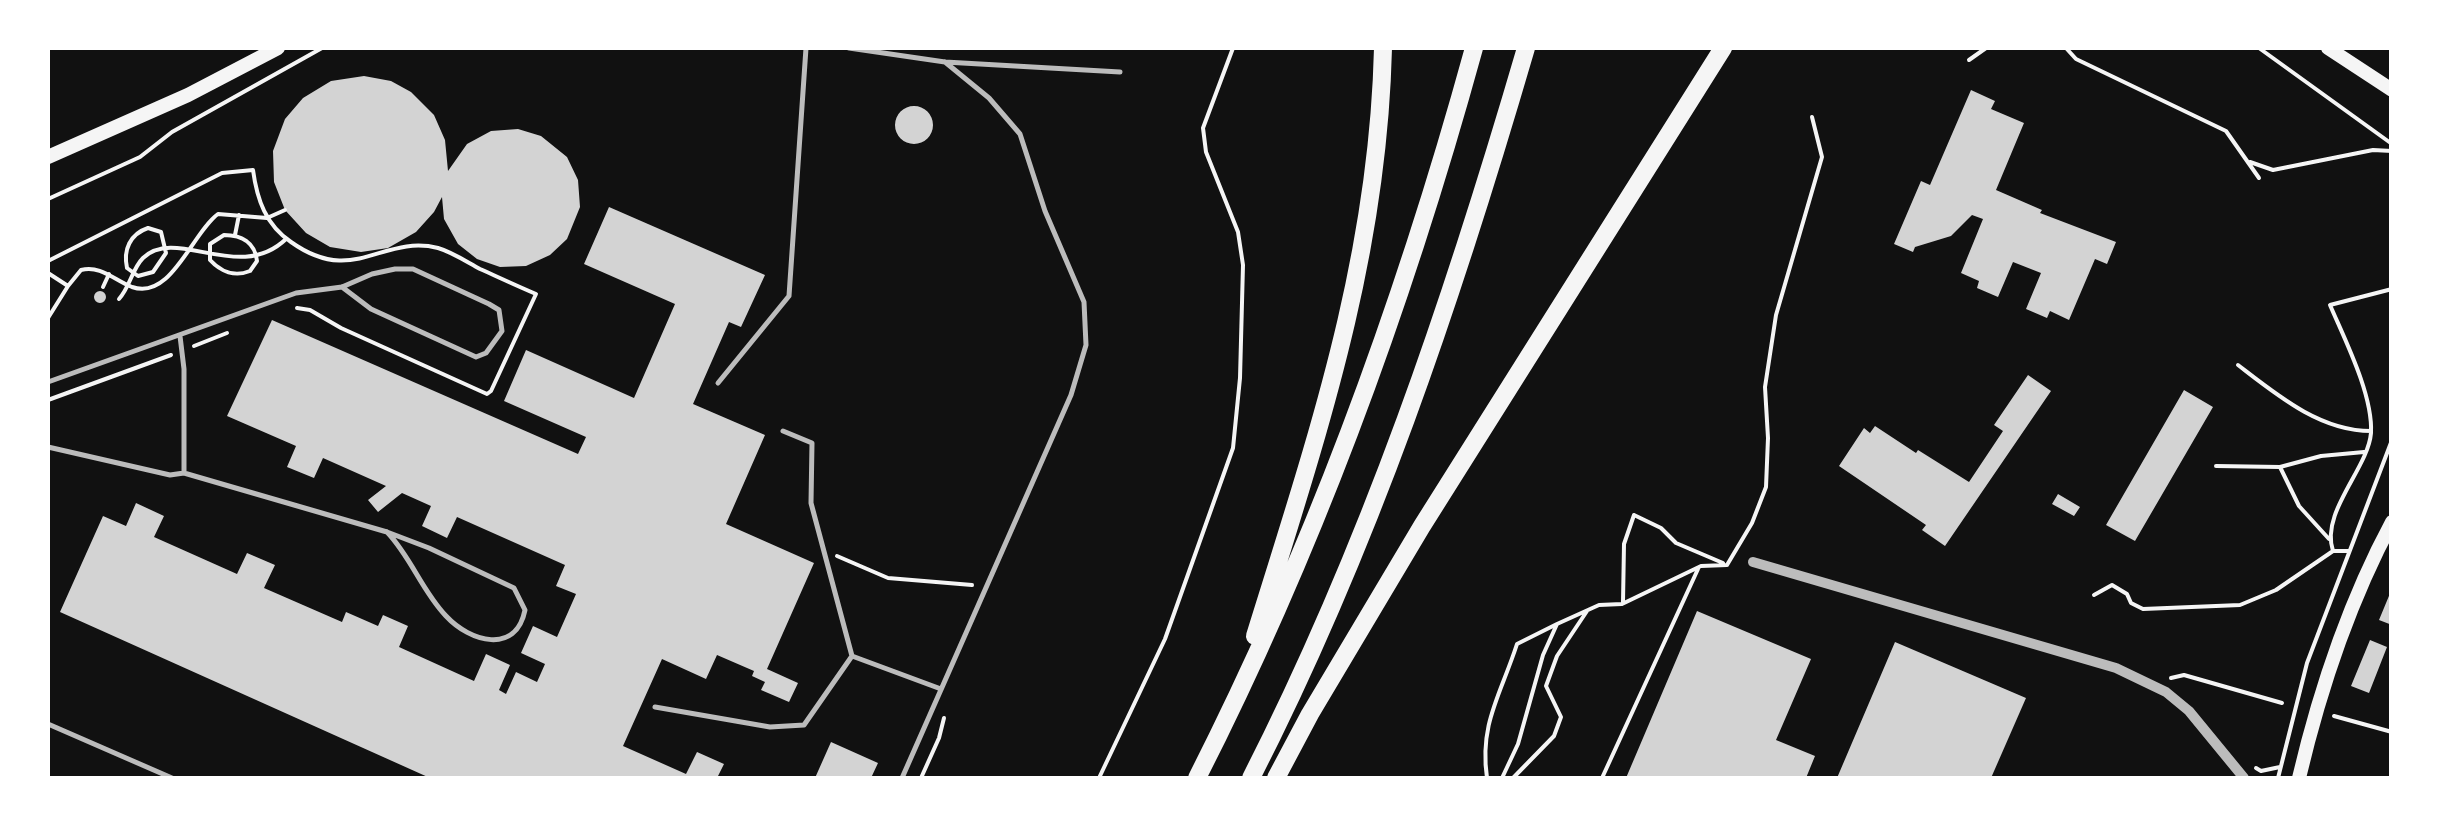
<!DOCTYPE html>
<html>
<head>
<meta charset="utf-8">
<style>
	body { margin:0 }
	#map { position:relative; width:2439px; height:826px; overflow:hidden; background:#111; font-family:"Sofia Sans Condensed",sans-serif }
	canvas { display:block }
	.frame { position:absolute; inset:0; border:50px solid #fff; pointer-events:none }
</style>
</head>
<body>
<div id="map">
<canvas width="2439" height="826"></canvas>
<div class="frame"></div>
</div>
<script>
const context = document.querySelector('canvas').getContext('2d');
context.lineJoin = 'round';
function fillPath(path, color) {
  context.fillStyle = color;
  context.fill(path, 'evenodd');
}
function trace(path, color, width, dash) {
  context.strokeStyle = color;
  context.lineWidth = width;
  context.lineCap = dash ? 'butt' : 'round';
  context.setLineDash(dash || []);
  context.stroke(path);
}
fillPath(new Path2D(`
	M364,76l27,5 20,11 23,23 11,25 3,31 19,-27 24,-13 27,-2 23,7 26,21 11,23 2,27 -13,32 -17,16 -24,11 -26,1 -23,-8 -19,-15 -14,-25 -2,-22 -8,15 -18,20 -28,16 -27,4 -31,-5 -24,-14 -21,-23 -11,-28 -1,-31 12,-32 18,-21 28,-17z
	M1971,90l24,11 -4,8 33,14 -28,67 46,20 -2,3 76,29 -9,22 -12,-5 -26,61 -19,-9 -3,7 -21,-9 15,-36 -28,-11 -15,35 -21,-9 2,-7 -18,-8 22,-54 -11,-4 -21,21 -36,11 -2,5 -19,-8 27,-63 9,4z
	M895 125a19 19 0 1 1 38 0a19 19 0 1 1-38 0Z
	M609,207l156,68 -24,52 -12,-5 -36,82 72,31 -39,89 88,39 -47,106 31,14 -9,19 -28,-12 4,-8 -13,-6 2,-5 -37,-16 -11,24 -44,-20 -39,87 63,28 11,-22 27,12 -7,14h-287l-370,-166 43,-96 23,10 10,-23 28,13 -10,21 83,37 10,-21 28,12 -11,23 78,34 4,-10 32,14 5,-11 25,11 -9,21 75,34 12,-27 24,11 -11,25 7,4 10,-22 21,10 8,-18 -24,-11 12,-27 24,11 19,-43 -20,-8 9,-21 -108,-48 -10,21 -25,-12 9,-20 -29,-13 -24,19 -10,-12 18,-14 -63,-28 -9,20 -27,-11 9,-21 -69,-30 45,-96 306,134 8,-17 -82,-36 22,-51 108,48 41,-94 -91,-40z
	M94 297a6 6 0 1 1 12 0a6 6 0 1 1-12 0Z
	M2028,375l23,16 -106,155 -23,-16 4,-5 -87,-59 25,-38 6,5 5,-7 41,27 2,-3 51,32 34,-51 -9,-6z
	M2184,390l29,17 -78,134 -29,-16z
	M2058,494l22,13 -6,9 -22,-12z
	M2391,591h1v34l-13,-5z
	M1697,611l114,48 -35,81 39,16 -9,22h-180z
	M2370,640l17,7 -18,46 -18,-7z
	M1895,642l131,56 -35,80h-154z
	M831,742l47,21 -7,15h-56z`), '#d3d3d3');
trace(new Path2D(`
	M2066,48l10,11 150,72 33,47
	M2259,48l133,96
	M1969,60l17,-12
	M2250,162l23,8 100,-20 19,1
	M48,199l92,-42 32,-25 150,-84
	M148,228l13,4 5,21 -13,19 -15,4 -11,-8c-4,-18 3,-34 21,-40z
	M224,235c17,0 31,7 33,26l-7,10c-15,6 -29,1 -40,-11v-16z
	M235,235l4,-20
	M48,261l174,-88 31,-3c4,30 13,55 38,72 63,45 91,-8 147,6 14,4 29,14 42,21 18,8 37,17 56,25l-45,97 -4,3 -146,-66 -31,-18 -13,-2
	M48,273l20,13 -20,32
	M68,286l13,-16c20,-5 33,10 51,17 39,14 60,-54 86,-73l49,4 18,-8
	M103,287l6,-13
	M119,299c11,-12 13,-30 24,-41 34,-32 96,26 143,-19
	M194,346l33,-13
	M2238,365c39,30 82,66 133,66
	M48,400l123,-45
	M2216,466l64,1 41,-11 43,-4
	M2280,467l19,39 30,33
	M2333,551c-13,-39 35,-82 38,-118 2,-38 -26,-93 -41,-128l62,-16
	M837,556l51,22 84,7
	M1727,565l25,-42 14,-36 2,-49 -3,-51 11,-72 46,-158 -10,-40
	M2094,595l18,-10 15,9 4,9 12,6 97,-4 36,-15 57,-39h16
	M1623,602l1,-58 10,-29 27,13 15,15 47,20
	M2171,678l13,-3 98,28
	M2334,716l58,16
	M2256,768l5,3 19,-4
	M921,778l18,-40 5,-20
	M1099,778l66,-139 68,-191 7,-70 3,-113 -5,-33 -32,-80 -3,-24 30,-80
	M1487,778c-8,-54 14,-84 30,-134l40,-20
	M1502,778l16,-34 25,-89 14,-31 42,-19 23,-1 79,-38 26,-1
	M1513,778l41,-42 7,-19 -15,-31 11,-30 30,-45
	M1602,778l96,-209
	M2278,778l29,-115 85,-223`), '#f5f5f5', 4);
trace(new Path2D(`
	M849,48l96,14 175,10
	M180,336l4,33v104
	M48,382l248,-89 46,-6 30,-13 23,-5h18l76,35 10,6 3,21 -16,22 -10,4 -105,-48 -29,-22
	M718,383l71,-87 17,-248
	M783,431l29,12 -1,60 41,153
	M48,447l122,28 14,-2 203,59 42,16 85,40 11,22c-9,45 -55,32 -79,6 -24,-25 -35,-59 -59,-84
	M655,707l115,20 34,-2 48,-69 89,33
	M48,724l124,54
	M902,778l169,-383 15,-50 -2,-43 -39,-91 -25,-77 -31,-36 -44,-36`), '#bcbcbc', 5);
trace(new Path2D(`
	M1753,562l363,106 50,24 23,19 55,67`), '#bcbcbc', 10);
trace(new Path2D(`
	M2328,48l64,42
	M48,157l140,-62 90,-47
	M2299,778c21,-89 49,-174 93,-256`), '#f5f5f5', 14);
trace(new Path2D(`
	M1255,636c62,-200 123,-377 128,-588
	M1197,778c118,-232 208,-479 277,-730
	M1251,778c119,-233 202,-480 275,-730
	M1276,778l34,-64 112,-188 301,-478`), '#f5f5f5', 18);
</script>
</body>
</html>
